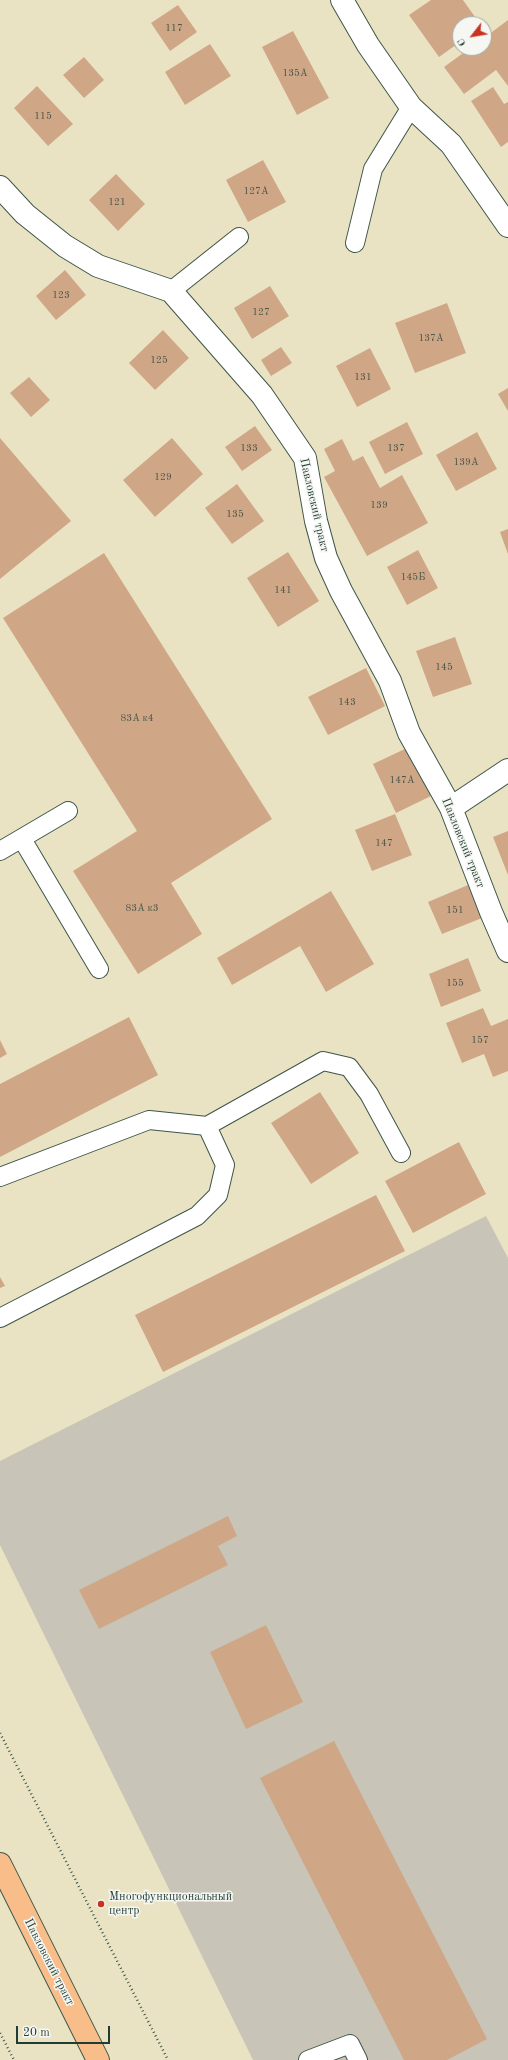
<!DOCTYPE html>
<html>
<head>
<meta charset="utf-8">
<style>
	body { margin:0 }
	#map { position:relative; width:508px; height:2060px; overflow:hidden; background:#eae3c3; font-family:"Old Standard TT",serif }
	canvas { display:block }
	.north { position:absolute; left:452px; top:16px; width:40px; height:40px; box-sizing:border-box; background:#f6f6f2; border:1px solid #a0aca6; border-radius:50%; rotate:239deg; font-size:11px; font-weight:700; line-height:16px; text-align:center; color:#1f3d34 }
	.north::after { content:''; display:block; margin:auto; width:14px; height:18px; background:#c8321e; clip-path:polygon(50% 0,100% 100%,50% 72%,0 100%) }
	.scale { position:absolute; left:16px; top:2026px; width:94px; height:18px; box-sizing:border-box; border:2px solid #1f3d34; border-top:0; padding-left:5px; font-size:12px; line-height:14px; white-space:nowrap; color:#1f3d34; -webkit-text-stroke:3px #f6f6f2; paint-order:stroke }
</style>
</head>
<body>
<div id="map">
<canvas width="508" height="2060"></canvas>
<div class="north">С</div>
<div class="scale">20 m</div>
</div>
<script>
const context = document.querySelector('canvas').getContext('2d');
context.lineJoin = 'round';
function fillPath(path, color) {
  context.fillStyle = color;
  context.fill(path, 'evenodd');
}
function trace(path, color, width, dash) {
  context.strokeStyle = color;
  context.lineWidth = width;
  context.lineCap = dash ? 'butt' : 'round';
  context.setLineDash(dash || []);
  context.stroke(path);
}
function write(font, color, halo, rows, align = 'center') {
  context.font = font + ' "Old Standard TT",serif';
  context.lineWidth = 3;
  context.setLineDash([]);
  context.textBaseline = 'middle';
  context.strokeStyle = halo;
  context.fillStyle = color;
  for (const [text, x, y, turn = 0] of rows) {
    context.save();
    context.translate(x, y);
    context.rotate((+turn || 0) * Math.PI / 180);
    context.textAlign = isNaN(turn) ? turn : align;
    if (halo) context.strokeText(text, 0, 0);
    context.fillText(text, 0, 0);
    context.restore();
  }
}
fillPath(new Path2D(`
	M486,1216l22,42v802h-255l-253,-515v-84z`), '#c8c4b8');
fillPath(new Path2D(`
	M431,0h32l17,24h-20v18l-21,15 -30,-42z
	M178,5l19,27 -27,19 -19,-28z
	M508,20v66l-12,-16 -32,24 -20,-27 26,-19h14v-10z
	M293,31l36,67 -32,17 -35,-68z
	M210,44l21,32 -46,29 -20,-33z
	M84,57l20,23 -20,18 -21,-23z
	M37,86l36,38 -25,22 -34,-38z
	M493,87l11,17 4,-2v40l-7,5 -30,-46z
	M263,160l23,42 -38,20 -22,-42z
	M116,174l29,30 -27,27 -29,-31z
	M65,270l21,25 -30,25 -20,-24z
	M270,286l19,30 -37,23 -18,-31z
	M447,303l19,50 -51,20 -20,-50z
	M163,330l26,28 -34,32 -26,-27z
	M281,347l11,16 -21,13 -10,-16z
	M370,348l21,41 -34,18 -21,-41z
	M29,377l21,23 -19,17 -21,-24z
	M508,388v23l-10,-17z
	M407,422l16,32 -38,20 -16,-32z
	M255,426l17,24 -30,21 -17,-24z
	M477,432l20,37 -41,22 -20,-36z
	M0,438l71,83 -71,58z
	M172,438l31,36 -48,43 -32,-37z
	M342,439l11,22 10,-5 17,32 22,-13 26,48 -61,33 -43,-79 11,-6 -11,-22z
	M237,484l27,37 -32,23 -27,-36z
	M508,529v25l-8,-22z
	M418,550l20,38 -31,17 -20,-38z
	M288,552l31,49 -41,26 -31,-49z
	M104,553l168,266 -101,64 31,51 -64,40 -65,-103 64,-40 -134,-213z
	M455,637l17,47 -39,13 -17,-46z
	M366,668l19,38 -57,29 -20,-38z
	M407,748l24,48 -35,17 -23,-49z
	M395,814l17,41 -40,16 -17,-41z
	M508,831v44l-15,-38z
	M468,885l14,33 -40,16 -14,-32z
	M331,891l43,73 -48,28 -26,-46 -68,39 -15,-27z
	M468,958l13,33 -40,16 -12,-33z
	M483,1008l8,18 17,-7v52l-15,6 -9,-23 -22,9 -16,-40z
	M129,1017l29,58 -158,82v-73z
	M0,1040l7,14 -7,4z
	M320,1092l39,61 -48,31 -40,-61z
	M459,1142l27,52 -73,39 -28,-52z
	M376,1195l29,56 -242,121 -28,-57z
	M0,1277l5,9 -5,2z
	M228,1516l9,20 -19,10 10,19 -129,64 -20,-39z
	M266,1625l37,77 -57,27 -36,-77z
	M334,1741l153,298 -40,21h-43l-144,-282z`), '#cfa787');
const lane = new Path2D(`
	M355,243l18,-74 38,-62
	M171,291l68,-54
	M22,839l77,130
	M0,851l68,-40
	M0,1177l149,-57 58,6 116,-65 26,6 20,27 32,59
	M0,1318l197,-102 21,-21 7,-30 -18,-39
	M308,2060l42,-16 8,16`);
const street = new Path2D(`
	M342,0l26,45 43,62 40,37 57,82
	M0,187l25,27 40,32 33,20 73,25 91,104 43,63 11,63 10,37 15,33 49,90 19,52 42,75 40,104 17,39
	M451,808l57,-38`);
const primary = new Path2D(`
	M0,1864l98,196`);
trace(lane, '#3d5649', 20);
trace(street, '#3d5649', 24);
trace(primary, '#3d5649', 24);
trace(new Path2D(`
	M0,1733l168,327
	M0,2033l14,27`), '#3d5649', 2.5, [1, 3]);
trace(lane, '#fff', 18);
trace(street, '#fff', 22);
trace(primary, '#f8bd89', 22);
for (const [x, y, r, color] of [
	[101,1904,4,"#c8321e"]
]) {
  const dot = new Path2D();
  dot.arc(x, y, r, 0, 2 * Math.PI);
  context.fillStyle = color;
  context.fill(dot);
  trace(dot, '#f6f6f2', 1.5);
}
write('10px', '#4b5849', null, [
	["117",174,28],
	["135А",295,73],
	["115",43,116],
	["127А",256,191],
	["121",117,202],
	["123",61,295],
	["127",261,312],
	["137А",431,338],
	["125",159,360],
	["131",363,377],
	["133",249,448],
	["137",396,448],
	["139А",466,462],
	["129",163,477],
	["139",379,505],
	["135",235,514],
	["145Б",413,577],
	["141",283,590],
	["145",444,667],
	["143",347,702],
	["83А к4",137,718],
	["147А",402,780],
	["147",384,843],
	["83А к3",142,908],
	["151",455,910],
	["155",455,983],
	["157",480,1040]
]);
write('12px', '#1f3d34', '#f6f6f2', [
	["Павловский тракт",314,505,77],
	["Павловский тракт",463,843,68],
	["Павловский тракт",49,1962,63]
]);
write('12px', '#1f3d34', '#f6f6f2', [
	["Многофункциональный",109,1897],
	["центр",109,1911]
], 'left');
</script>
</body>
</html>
